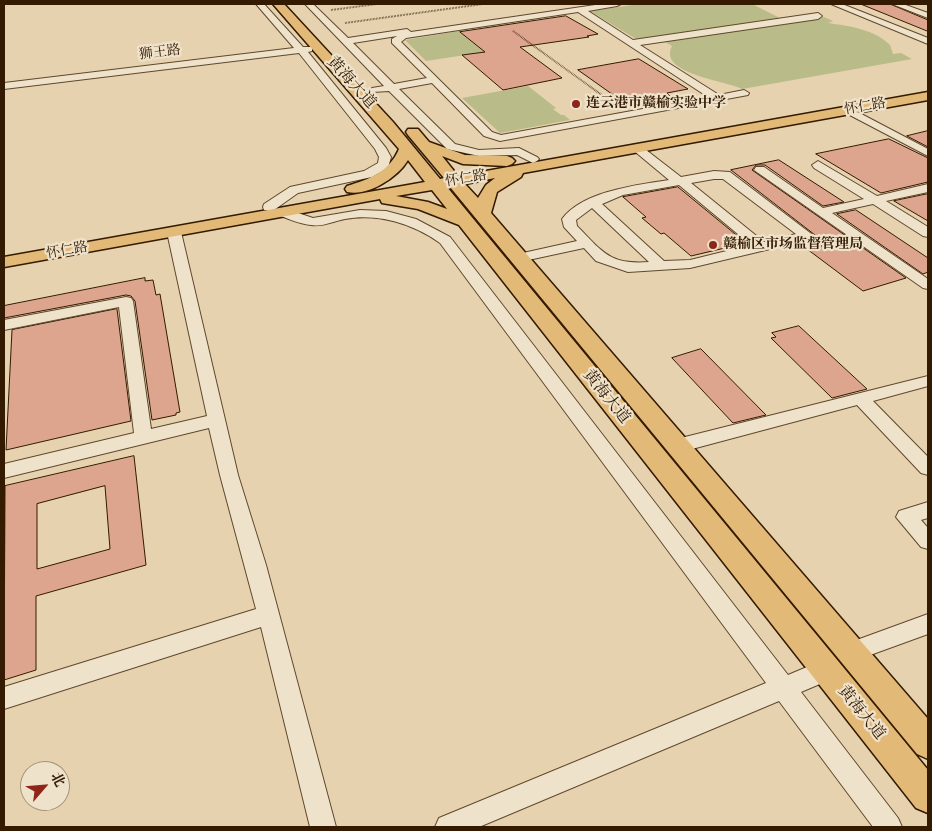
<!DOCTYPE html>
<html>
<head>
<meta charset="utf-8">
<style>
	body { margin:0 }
	#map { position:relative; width:932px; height:831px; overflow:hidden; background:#e6d2af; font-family:Cardo,"Noto Serif SC",serif }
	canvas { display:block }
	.frame { position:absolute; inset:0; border:5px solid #331a00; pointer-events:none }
	.north { position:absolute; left:20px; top:761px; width:50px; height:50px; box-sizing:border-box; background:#efe2cb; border:1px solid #a4927a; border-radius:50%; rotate:63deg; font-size:14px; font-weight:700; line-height:20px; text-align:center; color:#331a00 }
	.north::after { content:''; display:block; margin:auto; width:18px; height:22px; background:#8f2418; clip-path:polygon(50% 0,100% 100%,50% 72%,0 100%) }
</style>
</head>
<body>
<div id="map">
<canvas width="932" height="831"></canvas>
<div class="frame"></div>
<div class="north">北</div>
</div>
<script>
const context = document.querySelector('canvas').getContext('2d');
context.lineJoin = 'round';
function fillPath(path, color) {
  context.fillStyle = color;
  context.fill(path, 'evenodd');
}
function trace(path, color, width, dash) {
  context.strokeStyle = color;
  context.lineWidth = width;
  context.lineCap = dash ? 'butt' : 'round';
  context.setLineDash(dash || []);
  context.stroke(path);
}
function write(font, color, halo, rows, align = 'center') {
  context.font = font + ' Cardo,"Noto Serif SC",serif';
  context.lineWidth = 4.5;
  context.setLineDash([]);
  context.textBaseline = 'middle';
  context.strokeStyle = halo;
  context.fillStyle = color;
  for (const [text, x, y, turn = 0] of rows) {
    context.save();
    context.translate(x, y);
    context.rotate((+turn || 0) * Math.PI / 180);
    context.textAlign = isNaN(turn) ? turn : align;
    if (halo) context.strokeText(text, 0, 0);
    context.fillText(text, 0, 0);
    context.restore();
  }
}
fillPath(new Path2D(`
	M640,4h112l28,14 -144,21 -46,-28z
	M824,17l9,4 -5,2c21,3 46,6 62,22l3,9 8,-1 11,6 -170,30c-14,-8 -85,-15 -70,-43l-7,-4z
	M459,31l26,21 -59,9 -21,-21z
	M528,86l28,22 -3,1 8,6h3l6,5 -70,13 -38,-35z`), '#b9bb88');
const building = new Path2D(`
	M861,4h29l38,16v11z
	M566,16l32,18 -11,2 2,1 -69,10 42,31 -59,12 -41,-35 23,-3 -25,-20z
	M639,59l49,30 -21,4 3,3 -44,8 -48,-34z
	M928,131v16l-21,-11z
	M889,139l39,19v24l-47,11 -65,-39z
	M779,160l65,42 -21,4 -58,-41h-9l-4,5 154,108 -43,13 -56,-42 19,-4 -10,-8 -1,-2 -84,-65z
	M678,187l68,56 -55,13 -27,-23 -3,1 -19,-16 4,-1 -23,-20z
	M928,194v27l-34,-20z
	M856,210l72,48v14l-5,2 -86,-60z
	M145,278v3l8,-1 3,15 4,-1 20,118 -4,1v2l-24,5 -17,-119 -4,-5 -5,-1 -122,23v-12z
	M117,309l14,112 -125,29 6,-120z
	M799,326l68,63 -35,9 -61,-60 5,-1 -4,-4z
	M701,349l65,66 -33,8 -61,-65z
	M134,456l12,109 -110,31v74l-32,10 1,-194zM105,486l5,63 -73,20v-65z`);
fillPath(building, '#dda48e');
trace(building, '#331a00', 1);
const minor = new Path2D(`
	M256,4h8l39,43h9v4l-4,1 78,96 5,9 -3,11 -16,9 -74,16 -24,17h-10l-1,-3 1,-3 26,-17 74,-16 14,-8 1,-6 -4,-8 -76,-96 -295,36v-6l290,-35z
	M305,4h8l35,34 59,-9 4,3 191,-28h19l-4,2 -29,5 45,29 185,-27 4,3 -4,3 -178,26 79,50 25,-5 5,3 -1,2 -248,46 -16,-5 -52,-53 -33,6 56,55 24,6 40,-2 18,9 2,2 -2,2 -4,2 -16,-8 -38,1 -32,-7 -58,-58 -17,1v-4l12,-2zM578,12l130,85 -207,38 -9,-3 -91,-90 5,-4zM397,36l-5,3v4l35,35 -33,6 -41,-41z
	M831,4h11l86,34v6z
	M892,4h11l25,9v5z
	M848,107l80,42v7l-84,-44 -1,-2 1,-2z
	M637,145l4,1 40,31 33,-6 16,1 84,64 -2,3 -122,29 -62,4 -32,-11 -12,-13 -65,14 -5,-1 -2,-3 2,-3 63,-14 -13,-14 -2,-8c21,-28 75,-34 107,-39l-36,-30 -2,-2zM714,179h9l73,55 -32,8 -73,-59zM679,185l72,60 -61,15 -26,1 -62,-57 21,-9zM592,208l57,54c-40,3 -46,-10 -72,-36l-1,-6z
	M818,161l59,35 51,-12v8l-42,9 42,26v10l-5,-1 -50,-32 -41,9 96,66v10l-5,-1 -169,-118 2,-3h8l59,41 41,-9 -50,-31 -2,-3z
	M283,208l30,10 47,-8 26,1 30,8 34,18 338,438 38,-16 8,3 4,8 -4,8 -33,14 97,126 4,9h-29l-94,-126 -300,126h-44l4,-9 327,-135 -326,-440c-27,-19 -61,-30 -95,-24 -11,2 -22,8 -34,6 -11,-1 -22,-6 -33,-10l-1,-3z
	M174,228l7,4 57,243 28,90 70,262h-26l-49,-200 -257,82v-22l252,-78 -36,-134 -11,-47 -205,50v-14l130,-31 -15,-126 -115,23v-10l122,-23 5,1 2,3 18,128 56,-13 -40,-184z
	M928,376v10l-55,15 55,56v18l-7,-2 -64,-68 -180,48 -6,-2 -3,-5 3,-5 6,-2z
	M928,502v16l-7,2 7,8v21l-7,-2 -25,-30 3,-6z
	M928,614v20l-77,28 -8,-3 -3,-7 3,-7z`);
const major = new Path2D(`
	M273,4h11l109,118 47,57 4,-1 -36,-43 -2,-3 2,-3h10l11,13 36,13 42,1 5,2 3,3 -3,3 -5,2 -44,-2 -21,-8 16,20 470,-84v8l-405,73 -2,4 -24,15 -6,21 437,506v40l-11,-5 -467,-567h-3l481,583v43l-12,-5 -457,-583 -41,-16 -36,-6 -2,-4 -376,68v-10l421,-75 -17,-22c-10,17 -40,37 -61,32l-2,-3 2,-3c23,-7 42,-14 52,-37zM495,178l-9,7 -8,13 -13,-14zM432,190l15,19 -19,-7 -32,-6z`);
trace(minor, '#60482c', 2);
trace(major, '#331a00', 3);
trace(new Path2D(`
	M331,10l46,-6
	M345,23l138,-19
	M513,31l104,75`), '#331a00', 2, [0.5, 1]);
fillPath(minor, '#efe2cb');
fillPath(major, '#e3b978');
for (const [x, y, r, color] of [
	[576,104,5,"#8f2418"],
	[713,245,5,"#8f2418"]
]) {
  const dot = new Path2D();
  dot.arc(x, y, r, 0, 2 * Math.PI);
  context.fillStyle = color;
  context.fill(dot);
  trace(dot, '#efe2cb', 2);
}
write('14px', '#331a00', '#efe2cb', [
	["狮王路",160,53,-7],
	["怀仁路",865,107,-10],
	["怀仁路",466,179,-10],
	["怀仁路",67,251,-10]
]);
write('bold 14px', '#331a00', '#efe2cb', [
	["连云港市赣榆实验中学",586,104],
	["赣榆区市场监督管理局",723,245]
], 'left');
write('16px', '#331a00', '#efe2cb', [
	["黄海大道",351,83,48],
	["黄海大道",606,397,51],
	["黄海大道",861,713,51]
]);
</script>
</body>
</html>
